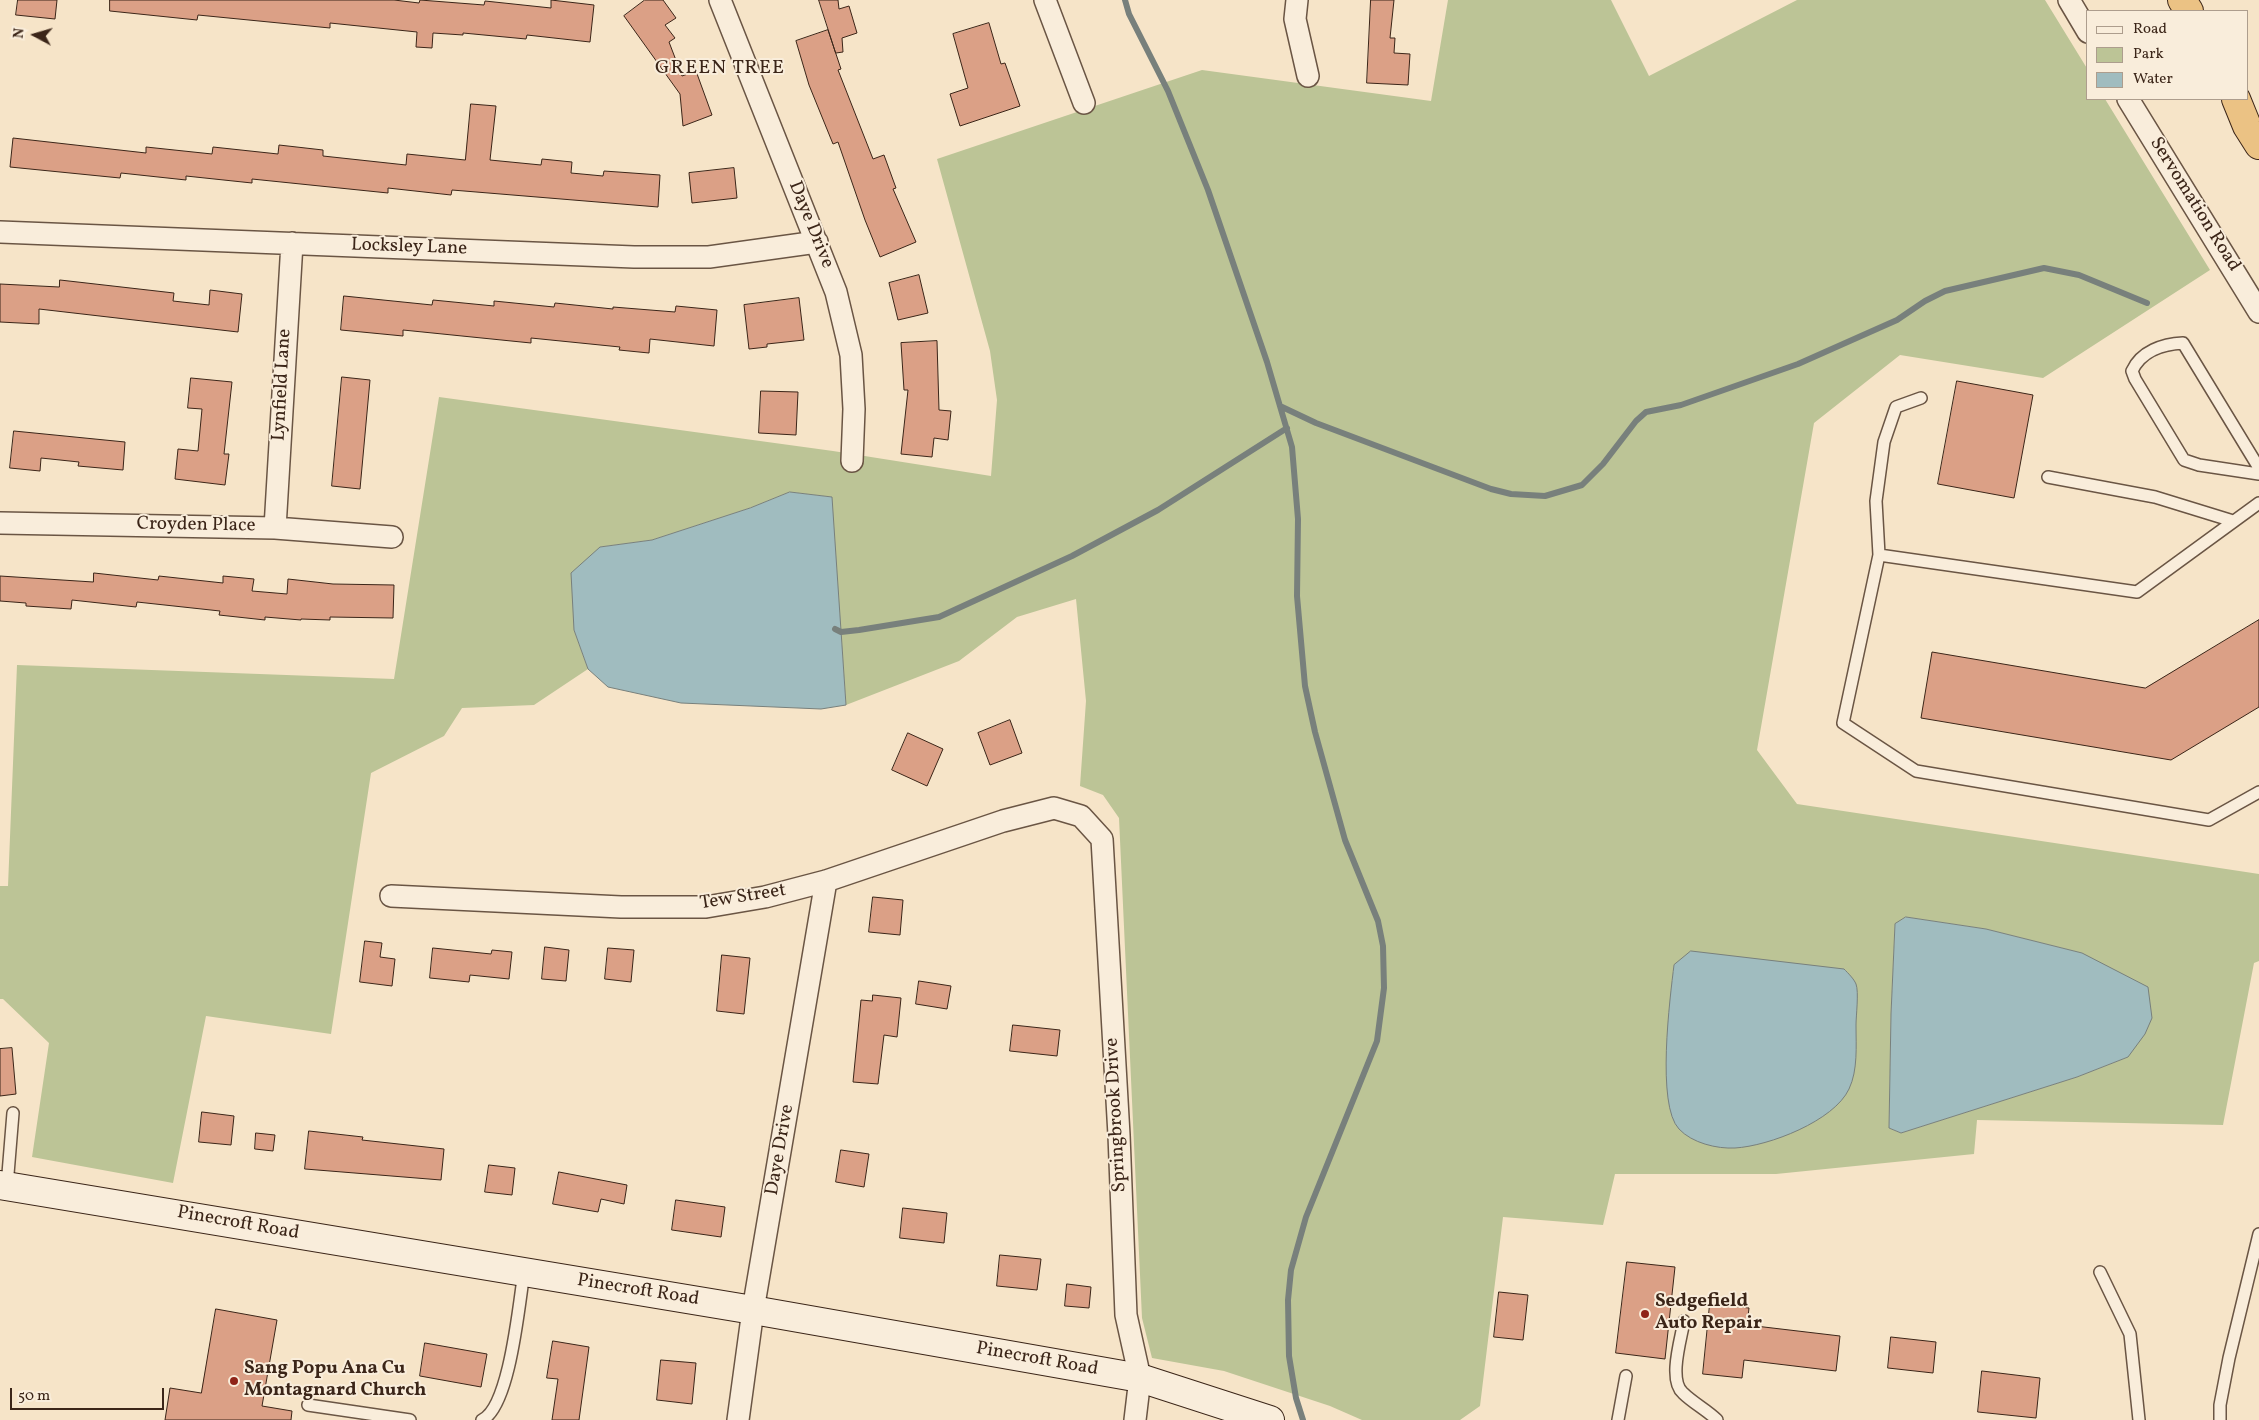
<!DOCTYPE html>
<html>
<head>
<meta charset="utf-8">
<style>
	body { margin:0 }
	#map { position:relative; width:2259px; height:1420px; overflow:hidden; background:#f6e4c8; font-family:Vollkorn,serif }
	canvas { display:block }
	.legend { position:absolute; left:2086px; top:10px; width:162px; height:90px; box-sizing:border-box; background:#f9eddb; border:1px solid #ad9d8d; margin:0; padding:6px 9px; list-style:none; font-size:15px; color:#3b2518 }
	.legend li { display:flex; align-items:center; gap:10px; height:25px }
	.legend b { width:25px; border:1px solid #ad9d8d }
	.north { position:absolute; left:10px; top:10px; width:50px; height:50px; -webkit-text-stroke:4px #f9eddb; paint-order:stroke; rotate:276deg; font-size:14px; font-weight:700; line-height:20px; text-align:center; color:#3b2518 }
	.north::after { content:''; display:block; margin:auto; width:18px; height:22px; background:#3b2518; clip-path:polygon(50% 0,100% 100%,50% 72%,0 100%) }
	.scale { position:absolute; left:10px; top:1388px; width:154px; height:22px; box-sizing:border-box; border:2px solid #3b2518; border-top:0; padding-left:6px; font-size:15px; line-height:18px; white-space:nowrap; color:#3b2518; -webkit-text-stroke:4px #f9eddb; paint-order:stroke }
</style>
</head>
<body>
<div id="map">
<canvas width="2259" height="1420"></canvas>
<ul class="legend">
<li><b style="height:6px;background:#f9eddb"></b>Road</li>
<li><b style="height:14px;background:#bcc496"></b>Park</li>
<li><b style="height:14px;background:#a0bcbf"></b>Water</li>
</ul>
<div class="north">N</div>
<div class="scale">50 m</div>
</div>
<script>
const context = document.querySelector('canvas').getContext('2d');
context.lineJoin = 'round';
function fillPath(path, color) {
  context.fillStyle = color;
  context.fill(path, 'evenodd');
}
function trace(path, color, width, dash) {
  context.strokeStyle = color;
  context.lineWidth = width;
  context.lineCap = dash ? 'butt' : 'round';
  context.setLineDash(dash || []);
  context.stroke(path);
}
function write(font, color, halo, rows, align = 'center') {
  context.font = font + ' Vollkorn,serif';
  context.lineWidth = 4;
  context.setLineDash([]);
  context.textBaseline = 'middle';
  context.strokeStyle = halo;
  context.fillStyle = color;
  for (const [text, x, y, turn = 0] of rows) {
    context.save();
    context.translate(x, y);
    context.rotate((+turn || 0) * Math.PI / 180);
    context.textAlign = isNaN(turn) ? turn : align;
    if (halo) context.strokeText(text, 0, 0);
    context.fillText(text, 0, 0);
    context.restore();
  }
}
fillPath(new Path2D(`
	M1448,0h163l38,76 148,-76h248l43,70v29h17l105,171 -167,108 -143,-23 -86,68 -57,327 40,54 462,70v87l-5,2 -31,162 -246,-5 -3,34 -198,20h-161l-12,51 -100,-8 -23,189 -20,14h-98l-32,-14 -106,-35 -72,-13 -10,-40 -23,-500 -16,-23 -23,-9 6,-85 -10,-102 -59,18 -58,44 -113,44 -15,-208 -41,-5 -40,16 -98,32 -52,7 -26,83 14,39 -54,36 -72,3 -18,28 -73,37 -40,261 -125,-18 -33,167 -141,-26 17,-114 -46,-44h-3v-113h8l9,-221 377,14 45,-282 394,54 158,25 6,-76 -7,-49 -53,-192 265,-89 229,31zM1906,917l80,12 96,24 46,104 -51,20 -176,56 -12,-5 2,-114 4,-89zM1674,965l-3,146c-6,-53 -3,-93 3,-146z`), '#bcc496');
const water = new Path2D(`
	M790,492l42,5 14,208 -25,4 -140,-6 -73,-16 -20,-18 -14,-39 -3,-57 29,-26 52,-7 98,-32z
	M1906,917l80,12 96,24 66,34 4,31 -7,16 -17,23 -51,20 -176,56 -12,-5 2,-114 4,-90z
	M1691,951l153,18c4,4 10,10 12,15 3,8 0,32 0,41 0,21 2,45 -7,64 -15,32 -80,57 -114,59 -18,1 -43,-5 -56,-19 -23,-24 -9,-131 -5,-164z`);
fillPath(water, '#a0bcbf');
trace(water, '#78807c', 1);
trace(new Path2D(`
	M1125,0l4,14 39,77 40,99 59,172 25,85 6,72 -1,77 8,90 10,46 30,108 33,81 5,25 1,42 -7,53 -71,176 -15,53 -3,30 1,56 7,42 7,22
	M1280,406l36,17 175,66 20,5 34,2 37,-11 21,-21 33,-43 10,-9 35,-7 117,-41 99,-44 28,-19 20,-10 99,-23 35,7 68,28
	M835,629l6,3 18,-2 80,-13 133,-61 86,-46 129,-82`), '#78807c', 6);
const building = new Path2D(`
	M18,0h39l-2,19 -39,-4z
	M110,0h284l25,3 1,-3 64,5 1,-4 66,7v-8l43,5 -4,37 -63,-7 -1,4 -63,-6v2l-30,-2 -1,15 -16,-1 1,-15 -87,-9v5l-132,-13 -1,5 -87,-9z
	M645,0h18l13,18 -11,7 10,13 -6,4 13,34 14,-5 16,44 -29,11 -3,-32 -56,-78z
	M819,0h19l1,9 10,-3 8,27 -15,5 1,14 -7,1z
	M1371,0h23l-4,38h5l-1,15 16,1 -2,31 -41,-2z
	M989,23l12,41 4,-1 15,43 -60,20 -10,-32 18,-6 -15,-54z
	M828,30l13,39 -3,1 35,89 11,-4 12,33 -3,1 23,53 -36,15 -15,-37 -27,-78 -5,2 -24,-59 -13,-44z
	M471,104l25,2 -6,54 51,5 1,-6 30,3 -1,11 32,3 1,-5 56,4 -2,32 -206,-17 -1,5 -63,-7v5l-136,-14v4l-66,-7v4l-65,-7 -1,5 -110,-11 3,-29 133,15v-6l66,7 1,-7 65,7 1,-9 44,5v6l83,9 1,-11 58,6z
	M734,168l3,30 -45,5 -3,-30z
	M919,275l9,38 -30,7 -9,-37z
	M60,280l114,13 -1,8 36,4 1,-15 32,4 -4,38 -199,-23v15l-39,-2v-38l59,3z
	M344,296l88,9 1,-5 61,6v-5l60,6 1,-4 58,6v-2l62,5 1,-6 41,4 -3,36 -64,-7 -1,14 -30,-3 1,-3 -89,-9v5l-128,-13v6l-62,-6z
	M799,298l5,42 -37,4v3l-18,2 -5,-44z
	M937,341l2,69 12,1 -3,29 -14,-2 -2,19 -31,-3 7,-64h-4l-3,-47z
	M342,377l28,3 -10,109 -28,-3z
	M191,378l41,4 -8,72h5l-4,31 -50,-6 3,-30 20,2 4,-42 -14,-1z
	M1957,381l76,14 -19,103 -76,-14z
	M761,391l37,1 -2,43 -37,-2z
	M14,431l111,11 -2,28 -45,-4 1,-4 -38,-4 -1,13 -30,-3z
	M94,573l64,7 1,-4 64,7v-7l31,3 -2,12 35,3 1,-15 45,5 61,1 -1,33 -63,-1v3l-29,-1v1l-36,-3v3l-46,-5 1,-4 -83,-9 -1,5 -64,-7 -1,9 -45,-3v-3l-26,-2v-25l93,6z
	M2259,620v87l-88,53 -250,-42 11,-66 213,36z
	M1010,720l12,33 -32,12 -12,-32z
	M908,733l35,16 -16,37 -35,-16z
	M873,897l30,3 -3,35 -31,-3z
	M365,941l17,2 -2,14 15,2 -3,27 -32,-4z
	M545,947l24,3 -3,31 -24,-2z
	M433,948l58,6 1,-4 20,2 -3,27 -39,-4 -1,7 -39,-4z
	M608,948l26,2 -3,32 -26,-3z
	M722,955l28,3 -6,56 -27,-3z
	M919,981l32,5 -4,23 -31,-5z
	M873,995l28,3 -4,39 -13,-2 -6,49 -25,-2 8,-82 11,1z
	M1013,1025l47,5 -3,26 -47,-5z
	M12,1048l4,46 -16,2v-47z
	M202,1112l32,4 -3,29 -32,-3z
	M309,1131l54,6 -1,3 82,9 -3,31 -136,-11z
	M256,1133l19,2 -2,16 -18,-2z
	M841,1150l28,4 -5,33 -28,-5z
	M489,1165l26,3 -3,27 -27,-3z
	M559,1172l68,13 -3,19 -23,-5 -3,13 -45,-8z
	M676,1200l49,7 -4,30 -49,-7z
	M903,1208l44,5 -3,30 -44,-5z
	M1000,1255l41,4 -4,31 -40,-4z
	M1627,1262l48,5 -10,92 -49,-6z
	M1067,1284l24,3 -2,21 -24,-2z
	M1499,1292l29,3 -5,45 -29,-3z
	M1710,1304l39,4 -2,17 93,11 -4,35 -92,-11 -2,18 -39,-4z
	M216,1309l61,11 -15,86 30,5 -1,9h-126l5,-32 31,5z
	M1891,1337l45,5 -3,31 -45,-5z
	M553,1341l36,6 -10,73h-27l6,-41 -11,-1z
	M425,1343l62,11 -6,33 -61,-11z
	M661,1360l35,3 -4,41 -35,-4z
	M1982,1371l58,7 -4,40 -58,-6z`);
fillPath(building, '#dba086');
trace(building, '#3b2518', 1);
const lane = new Path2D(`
	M2259,468l-76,-125c-20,1 -42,8 -51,28l3,8 49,81 15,5 60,9
	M2048,477l107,20 78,24
	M2259,503l-122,89 -258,-37 -36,168 73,48 293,49 50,-28
	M1879,555l-3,-54 8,-59 12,-35 25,-9
	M7,1186l6,-73
	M2100,1272l30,62 9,86
	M1684,1321c-3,18 -16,59 -1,72 10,10 24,17 34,27
	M308,1405l102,15
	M482,1420c28,-13 37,-117 42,-148
	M1618,1420l8,-44
	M2220,1420v-15l9,-47 30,-124`);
const street = new Path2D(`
	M720,0l116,292 15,63 3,54 -2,52
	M1045,0l39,103
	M1297,0l-2,19 13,57
	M2069,0l19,32
	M2128,99l131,213
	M0,232l634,25h75l108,-15
	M0,523l275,5 117,9
	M275,528l17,-285
	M391,896l230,11h85l59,-10 61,-16 177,-60 51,-13 27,8 21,23 17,296 7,180 14,63 -5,42
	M738,1420l15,-110 73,-429`);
const secondary = new Path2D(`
	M0,1185l753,125 387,68 130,42`);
const highway = new Path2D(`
	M2182,0l7,11
	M2236,99l11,27 12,19`);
trace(lane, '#6a5544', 14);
trace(street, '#6a5544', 24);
trace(secondary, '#3b2518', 30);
trace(highway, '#3b2518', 30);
trace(lane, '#f9eddb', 11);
trace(street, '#f9eddb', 21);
trace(secondary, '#f9eddb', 28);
trace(highway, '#ebc284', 28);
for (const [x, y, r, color] of [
	[1645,1314,5,"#8f2418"],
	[234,1381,5,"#8f2418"]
]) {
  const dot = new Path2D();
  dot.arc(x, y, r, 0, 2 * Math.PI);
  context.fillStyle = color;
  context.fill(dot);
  trace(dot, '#f9eddb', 2);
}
write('19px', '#3b2518', '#f9eddb', [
	["Servomation Road",2194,205,58],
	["Daye Drive",810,225,68],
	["Locksley Lane",409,248,2],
	["Lynfield Lane",283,385,-87],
	["Croyden Place",196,526,1],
	["Tew Street",743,898,-9],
	["Springbrook Drive",1117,1115,-93],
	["Daye Drive",781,1150,-80],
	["Pinecroft Road",238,1224,10],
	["Pinecroft Road",638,1291,9],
	["Pinecroft Road",1037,1360,10]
]);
write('bold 19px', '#3b2518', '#f9eddb', [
	["Sedgefield",1655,1303],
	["Auto Repair",1655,1325],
	["Sang Popu Ana Cu",244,1370],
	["Montagnard Church",244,1392]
], 'left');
context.letterSpacing = '1px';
write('20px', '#3b2518', '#f9eddb', [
	["GREEN TREE",720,69]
]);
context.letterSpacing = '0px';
</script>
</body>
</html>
